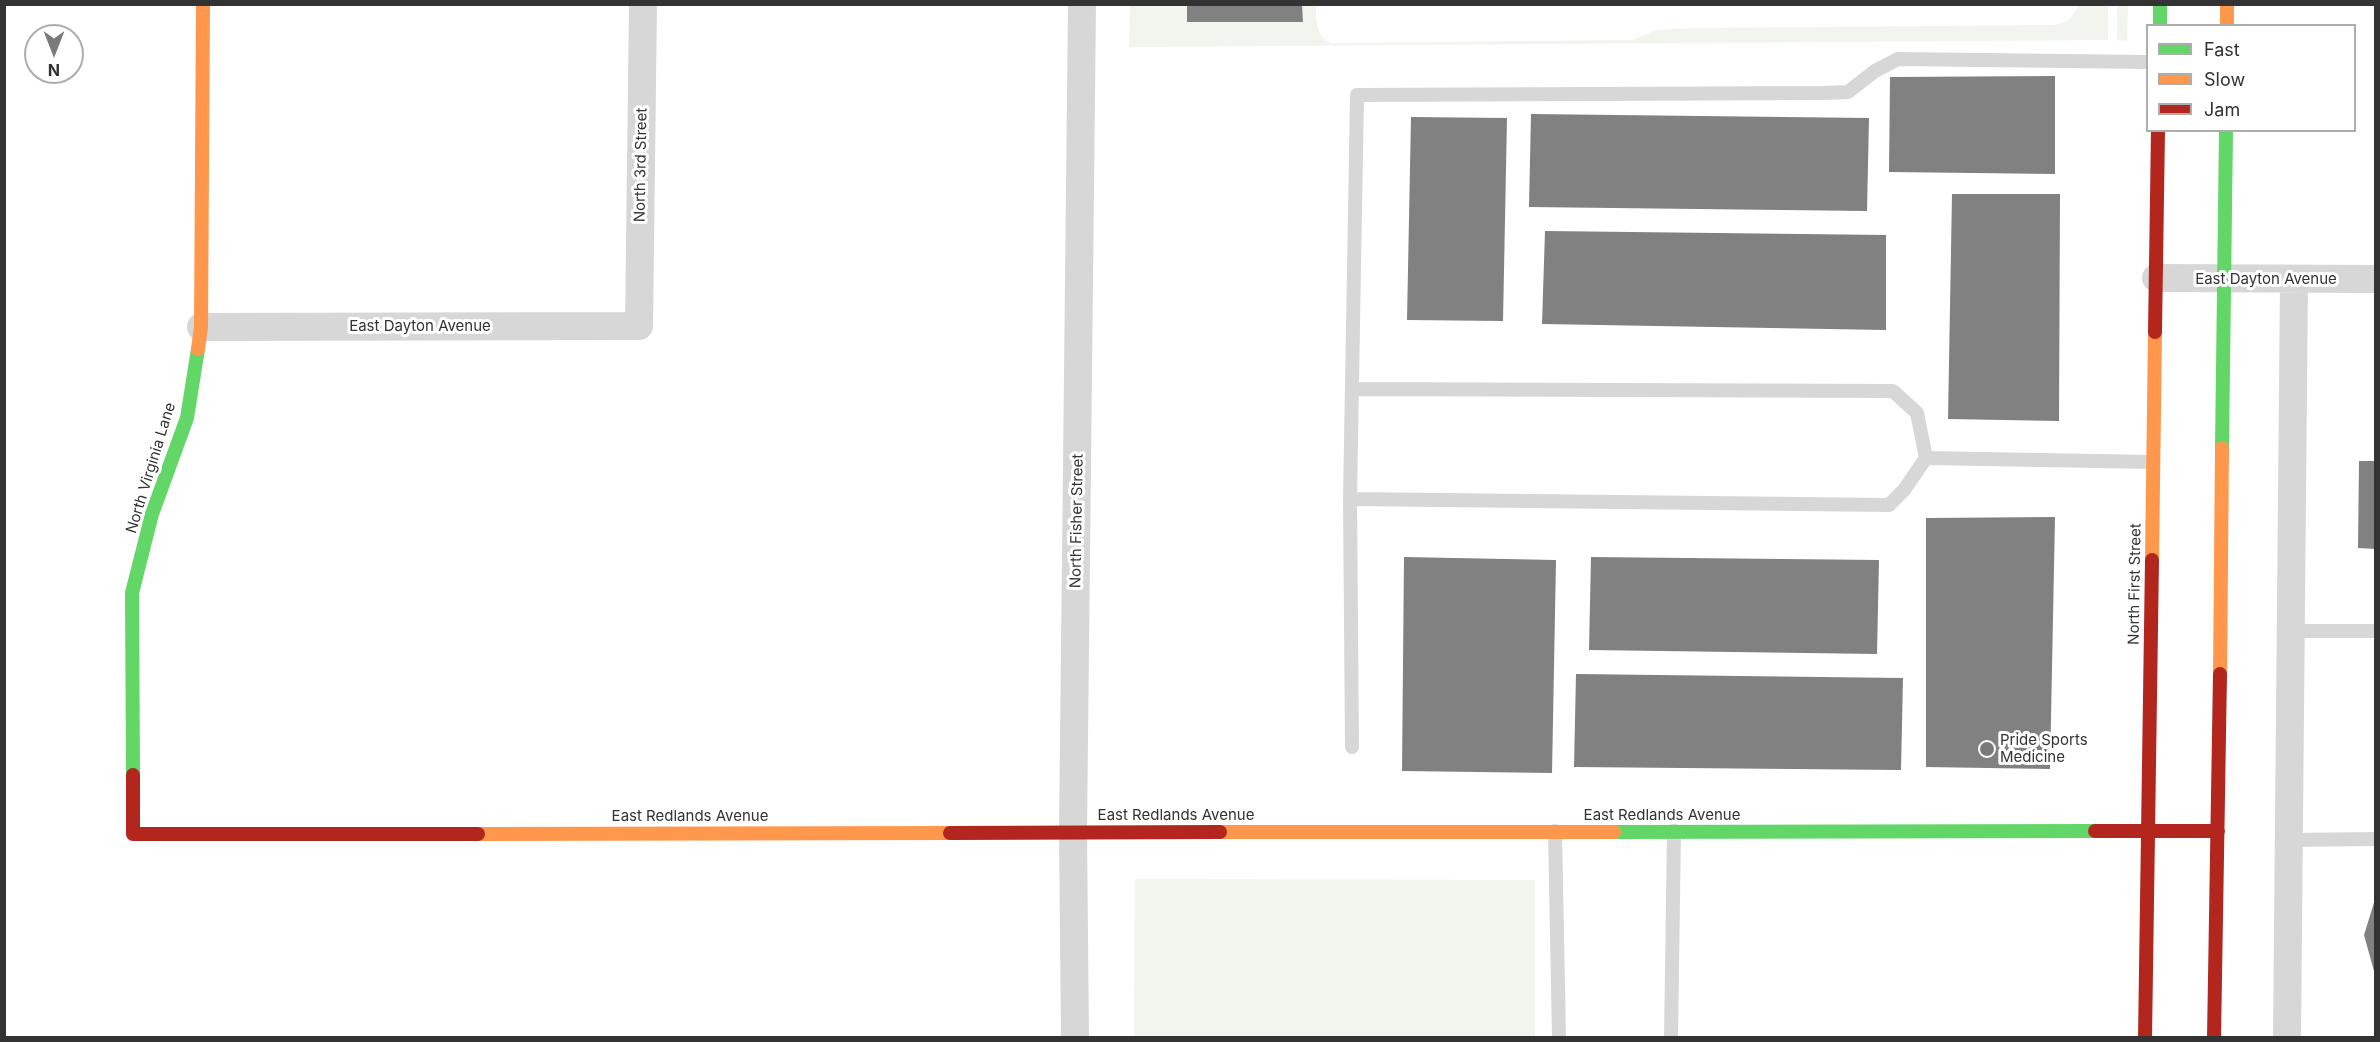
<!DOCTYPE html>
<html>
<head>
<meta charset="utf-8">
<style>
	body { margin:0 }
	#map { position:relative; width:2380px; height:1042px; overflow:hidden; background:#fff; font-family:Inter,sans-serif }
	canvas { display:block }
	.frame { position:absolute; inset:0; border:6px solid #333; pointer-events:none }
	.legend { position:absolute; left:2146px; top:24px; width:210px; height:108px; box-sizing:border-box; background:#fff; border:2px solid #adadad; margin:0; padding:8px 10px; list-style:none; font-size:18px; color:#333 }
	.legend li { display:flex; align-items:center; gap:12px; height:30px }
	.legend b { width:30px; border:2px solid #adadad }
	.north { position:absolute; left:24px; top:24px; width:60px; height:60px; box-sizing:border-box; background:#fff; border:2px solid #adadad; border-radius:50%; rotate:180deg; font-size:16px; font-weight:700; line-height:24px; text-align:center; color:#333 }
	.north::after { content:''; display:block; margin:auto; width:21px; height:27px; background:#7a7a7a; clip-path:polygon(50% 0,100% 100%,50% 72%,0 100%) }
</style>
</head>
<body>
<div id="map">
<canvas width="2380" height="1042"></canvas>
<div class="frame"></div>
<ul class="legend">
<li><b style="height:8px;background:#63d668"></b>Fast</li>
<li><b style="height:8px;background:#ff974d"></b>Slow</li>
<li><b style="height:8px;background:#b3261e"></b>Jam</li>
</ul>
<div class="north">N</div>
</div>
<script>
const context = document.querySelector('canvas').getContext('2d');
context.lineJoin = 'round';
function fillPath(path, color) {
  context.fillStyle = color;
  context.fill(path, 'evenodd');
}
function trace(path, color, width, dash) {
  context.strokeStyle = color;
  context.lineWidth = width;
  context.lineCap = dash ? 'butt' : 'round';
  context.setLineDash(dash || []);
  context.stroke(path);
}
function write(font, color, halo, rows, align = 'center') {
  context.font = font + ' Inter,sans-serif';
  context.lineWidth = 6;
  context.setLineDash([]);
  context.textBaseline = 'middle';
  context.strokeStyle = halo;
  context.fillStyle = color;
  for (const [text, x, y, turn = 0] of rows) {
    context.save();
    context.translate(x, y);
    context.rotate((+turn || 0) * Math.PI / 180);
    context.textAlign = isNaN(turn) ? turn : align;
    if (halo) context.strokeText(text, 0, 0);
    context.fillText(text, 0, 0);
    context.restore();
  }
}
fillPath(new Path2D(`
	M1130,4l57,1 1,17h114v-17h14c0,15 -1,30 15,38l301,-3 24,-10 35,-2 364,-3 14,-5 11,-15h28v35l-979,7z
	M2117,5h11l-1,36 -10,-1z
	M1135,879l400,1v157h-401z`), '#f1f5ed');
fillPath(new Path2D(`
	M1187,4h115l1,18h-116z
	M2055,76v98l-166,-2 1,-95z
	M1531,114l338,4 -2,93 -338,-4z
	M1411,117l96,1 -4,203 -96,-1z
	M1952,194h108l-1,227 -111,-2z
	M1545,231l341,4v95l-344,-6z
	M2359,461h17v88l-18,-1z
	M2055,517l-5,252 -124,-2v-249z
	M1404,557l152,3 -4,213 -150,-2z
	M1591,557l288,3 -2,94 -288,-4z
	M1576,674l327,4 -2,92 -327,-3z
	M2376,896v79h-1l-11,-40z`), '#818181');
trace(new Path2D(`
	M2148,62l-250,-3 -23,12 -27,21 -25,1 -466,2 -7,404 539,6 15,-15 22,-32 227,4
	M1352,389l541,2 24,22 9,45
	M1350,499l2,248
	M2291,631h85
	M1555,831l4,207
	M2289,840l87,-1
	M1671,1038l3,-207`), '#d7d7d7', 14);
trace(new Path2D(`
	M2156,278l220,1
	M201,327l438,-1 4,-322
	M1075,1038l-2,-206 9,-828
	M2287,1038l7,-759`), '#d7d7d7', 28);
trace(new Path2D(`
	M2160,4v22
	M2222,448l4,-318
	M133,775l-1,-182 20,-79 35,-96 11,-69
	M1614,832l481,-1`), '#63d668', 14);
trace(new Path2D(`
	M2227,4v22
	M198,349l3,-22 2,-323
	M2152,560l3,-228
	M2220,674l2,-226
	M1220,832h394
	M478,834l472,-1`), '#ff974d', 14);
trace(new Path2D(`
	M2155,332l3,-202
	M133,775v59h345
	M2095,831h123
	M950,833l270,-1
	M2145,1038l7,-478
	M2214,1038l6,-364`), '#b3261e', 14);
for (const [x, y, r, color] of [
	[1987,749,8,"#7a7a7a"]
]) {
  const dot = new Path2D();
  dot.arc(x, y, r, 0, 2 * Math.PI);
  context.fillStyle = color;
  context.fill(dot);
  trace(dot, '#fff', 2);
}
write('15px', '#333', '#fff', [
	["North 3rd Street",641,165,-89],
	["East Dayton Avenue",2266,279],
	["East Dayton Avenue",420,326],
	["North Virginia Lane",151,468,-73],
	["North Fisher Street",1077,521,-89],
	["North First Street",2135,584,-89],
	["East Redlands Avenue",1176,815],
	["East Redlands Avenue",1662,815],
	["East Redlands Avenue",690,816]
]);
write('15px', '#333', '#fff', [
	["Pride Sports",2000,740],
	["Medicine",2000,757]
], 'left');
</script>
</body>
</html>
